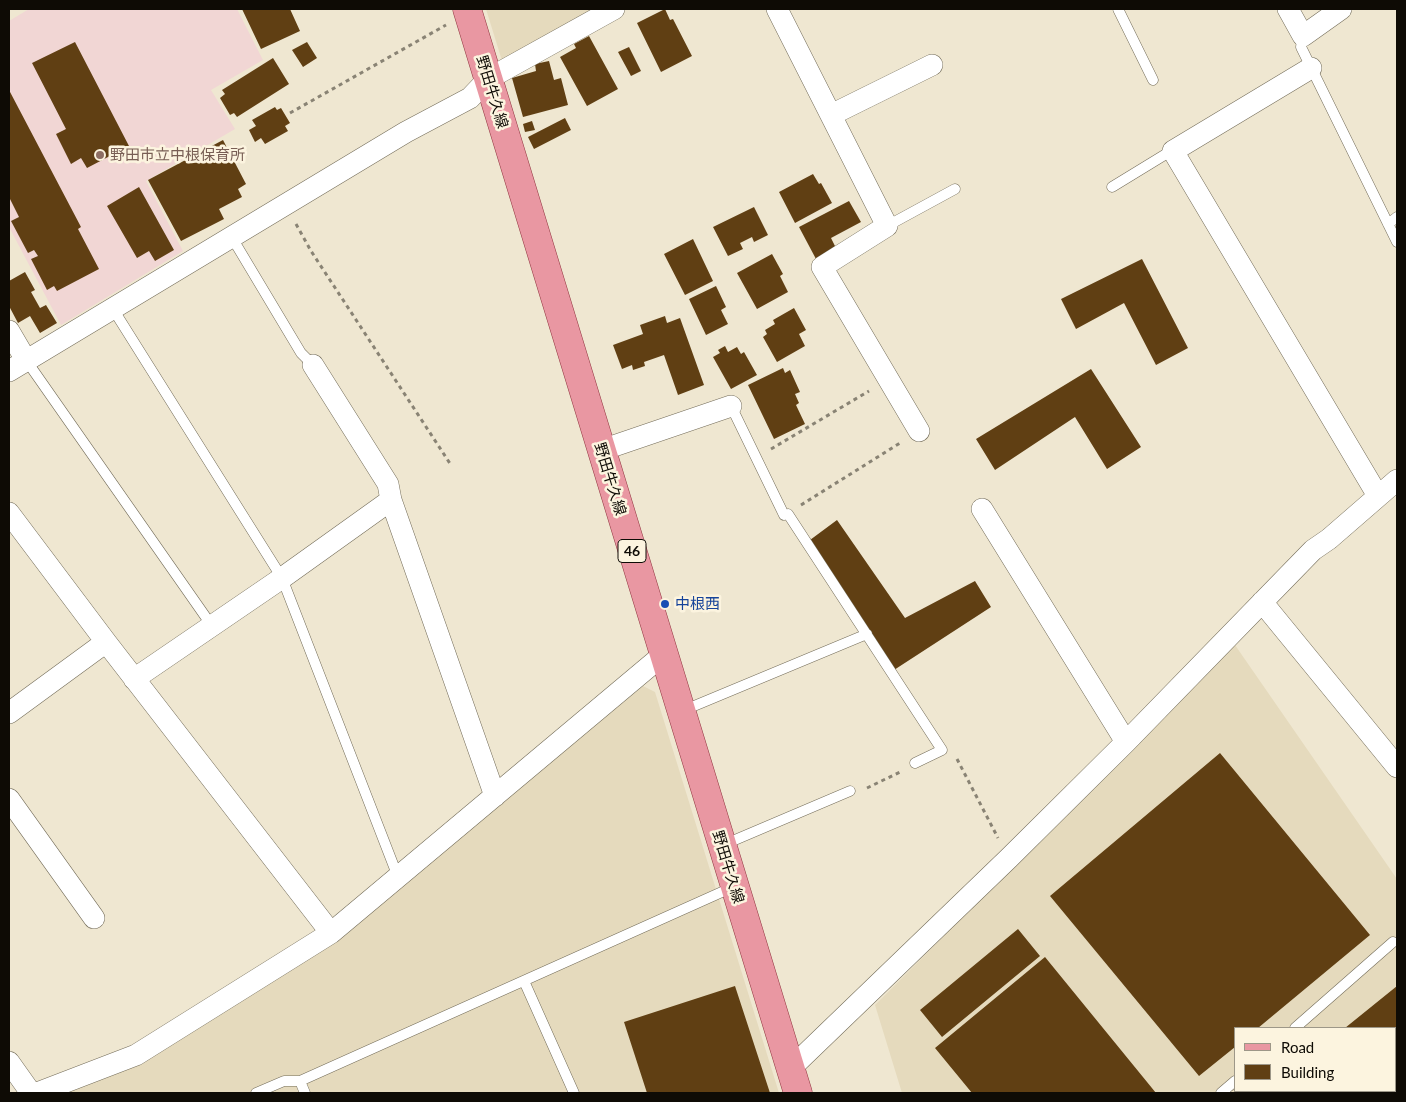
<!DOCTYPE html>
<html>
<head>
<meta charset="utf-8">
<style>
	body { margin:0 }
	#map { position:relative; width:1406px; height:1102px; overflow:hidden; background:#efe7d1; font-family:Lato,sans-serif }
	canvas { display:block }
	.frame { position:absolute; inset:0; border:10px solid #0e0b05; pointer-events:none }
	.legend { position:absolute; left:1234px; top:1027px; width:162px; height:65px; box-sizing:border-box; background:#fcf4df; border:1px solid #9d9788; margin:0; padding:6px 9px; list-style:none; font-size:15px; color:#0e0b05 }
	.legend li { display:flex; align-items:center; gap:10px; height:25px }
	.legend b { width:25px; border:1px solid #9d9788 }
</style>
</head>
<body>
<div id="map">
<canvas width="1406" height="1102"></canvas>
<div class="frame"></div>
<ul class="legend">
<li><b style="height:6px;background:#e997a2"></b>Road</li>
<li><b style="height:14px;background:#603f13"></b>Building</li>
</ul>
</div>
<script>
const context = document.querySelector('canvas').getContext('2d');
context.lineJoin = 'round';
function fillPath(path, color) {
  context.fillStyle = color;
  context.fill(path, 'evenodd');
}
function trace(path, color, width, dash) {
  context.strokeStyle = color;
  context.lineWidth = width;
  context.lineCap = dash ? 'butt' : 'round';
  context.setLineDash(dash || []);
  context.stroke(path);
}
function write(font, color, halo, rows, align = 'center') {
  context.font = font + ' Lato,"Noto Sans JP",sans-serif';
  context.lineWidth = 5;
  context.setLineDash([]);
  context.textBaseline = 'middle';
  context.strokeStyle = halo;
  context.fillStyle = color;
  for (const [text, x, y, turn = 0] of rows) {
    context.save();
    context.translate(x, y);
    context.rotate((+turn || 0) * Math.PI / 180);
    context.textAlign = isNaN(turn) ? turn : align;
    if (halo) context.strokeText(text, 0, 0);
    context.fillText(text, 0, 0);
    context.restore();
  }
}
fillPath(new Path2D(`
	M486,9h114l-97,55z
	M1235,645l162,234v214h-495l-27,-88zM1235,1028h160v63h-160z
	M643,686l12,6 124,401h-715l269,-151z`), '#e5dabd');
fillPath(new Path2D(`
	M29,9h208l26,51 -52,30 24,39 -89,52 37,70 -122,74 -52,-98v-206z`), '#f1d6d4');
fillPath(new Path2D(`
	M242,9h48l10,22 -39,18z
	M665,9l5,11 3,-1 19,37 -31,16 -24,-49z
	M589,36l29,53 -31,17 -27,-49 16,-9 -2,-4z
	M75,42l54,104 -42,22 -6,-10 -10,6 -15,-30 10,-5 -34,-66z
	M307,42l10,16 -14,9 -11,-17z
	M629,47l12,24 -10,5 -13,-24z
	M273,58l16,26 -52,33 -3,-4 -4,2 -10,-17 5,-4 -3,-4z
	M549,61l5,19 7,-2 7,27 -45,12 -11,-39 24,-7 -1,-7z
	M9,90l72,137 -3,2 21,40 -42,22 -3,-5 -7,4 -16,-31 7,-3 -4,-6 -6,3 -17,-32 8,-4 -10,-20z
	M275,107l2,3 4,-2 9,15 -5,3 3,5 -23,13 -4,-6 -6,4 -6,-12 7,-4 -4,-6z
	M565,118l6,12 -37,19 -6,-12z
	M532,121l3,9 -10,2 -2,-8z
	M223,140l23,44 -8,5 4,8 -23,12 5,10 -43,22 -33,-61z
	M813,174l6,10 2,-1 11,20 -37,20 -16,-31z
	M139,187l35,63 -19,11 -6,-10 -12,7 -30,-52z
	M849,201l12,21 -30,16 5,10 -20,11 -17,-32z
	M754,207l14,28 -14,7 -2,-5 -12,6 3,6 -15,7 -15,-29z
	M693,239l20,42 -28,14 -21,-41z
	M772,254l11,20 -3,2 8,16 -31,17 -20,-36z
	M1142,259l46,89 -32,17 -32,-62 -48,26 -15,-30z
	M25,272l10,18 -4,2 9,16 6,-3 11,18 -17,10 -10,-17 -12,7 -9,-17v-25z
	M716,286l10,21 -5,3 7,14 -22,11 -17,-36z
	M794,308l12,22 -7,4 6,12 -28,16 -14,-25 4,-3 -2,-4 10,-6 -2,-4z
	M665,316l2,7 13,-5 24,67 -26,10 -14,-40 -20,7 1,4 -12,4 -1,-5 -10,4 -9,-24 30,-11 -3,-9z
	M725,346l3,6 9,-5 4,7 3,-2 13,23 -26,14 -18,-32 7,-4 -2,-3z
	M783,368l2,5 5,-3 10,22 -5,2 4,9 -3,2 9,19 -31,15 -26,-54z
	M1091,369l50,78 -34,22 -32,-52 -80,53 -19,-31z
	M837,520l68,98 70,-37 16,26 -97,63 -84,-130z
	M1220,753l150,182 -112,93h-23v19l-36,29 -149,-180z
	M1018,929l22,27 -98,81 -22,-27z
	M1045,957l111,136h-184l-37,-45z
	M735,986l35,107h-123l-23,-71z
	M1397,986v107h-73l1,-2h70v-63h-50z`), '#603f13');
const service = new Path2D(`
	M1118,9l35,71
	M1303,36l-2,11 96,195
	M1112,187l54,-33 7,-3
	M1388,224l9,-7
	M887,226l68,-37
	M231,236l70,117 12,12
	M113,309l169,269 116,299
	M26,360l186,266
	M731,406l53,109 4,-1 154,236 -27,13
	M682,711l185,-77
	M723,845l127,-54
	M524,981l50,112
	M1295,1028l98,-86
	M300,1081l5,12
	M256,1093l28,-12h16l433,-194
	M1221,1093l14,-12`);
const minor = new Path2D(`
	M777,9l110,217 -65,41 97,164
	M1288,9l15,27 38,-27
	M1311,68l-138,83 205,345
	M831,115l101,-50
	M9,331l17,29
	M313,365l75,119 3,16 104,296
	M9,371l397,-239 64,-34 18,-19 126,-70
	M602,450l129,-44
	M982,509l144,233
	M9,513l97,129 225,291
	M1262,602l135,165
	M134,679l148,-101 109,-78
	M9,713l97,-71
	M9,799l85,119
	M9,1062l22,31
	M790,1069l219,-211 117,-116 187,-192 16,-11 68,-59
	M37,1093l99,-38 195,-122 333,-279`);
const primary = new Path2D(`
	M467,9l331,1084`);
trace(service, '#736c59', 11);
trace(minor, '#736c59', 22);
trace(primary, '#933943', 29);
trace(new Path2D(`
	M290,113l156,-88
	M296,224l15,27 140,214
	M771,449l98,-58
	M801,505l99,-62
	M957,759l41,79
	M867,788l33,-16`), '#898374', 3, [4, 4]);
trace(service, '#fff', 10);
trace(minor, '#fff', 21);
trace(primary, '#e997a2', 28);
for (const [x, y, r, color] of [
	[100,155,5,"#8d6e63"],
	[665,604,5,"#1a4fb4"]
]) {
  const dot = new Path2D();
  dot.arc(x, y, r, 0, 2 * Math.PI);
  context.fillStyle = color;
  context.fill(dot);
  trace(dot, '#fcf4df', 2);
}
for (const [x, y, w] of [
	[632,551,28]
]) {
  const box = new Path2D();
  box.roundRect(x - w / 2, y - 11.5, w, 23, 4);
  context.fillStyle = '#fcf4df';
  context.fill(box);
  trace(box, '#0e0b05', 1);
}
write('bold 14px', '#0e0b05', null, [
	["46",632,551]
]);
write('15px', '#0e0b05', '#fcf4df', [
	["野田牛久線",492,92,73],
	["野田牛久線",610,479,73],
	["野田牛久線",728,867,73]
]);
write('15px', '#785e54', '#fcf4df', [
	["野田市立中根保育所",110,155]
], 'left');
write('15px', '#164399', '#fcf4df', [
	["中根西",675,604]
], 'left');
</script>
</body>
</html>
